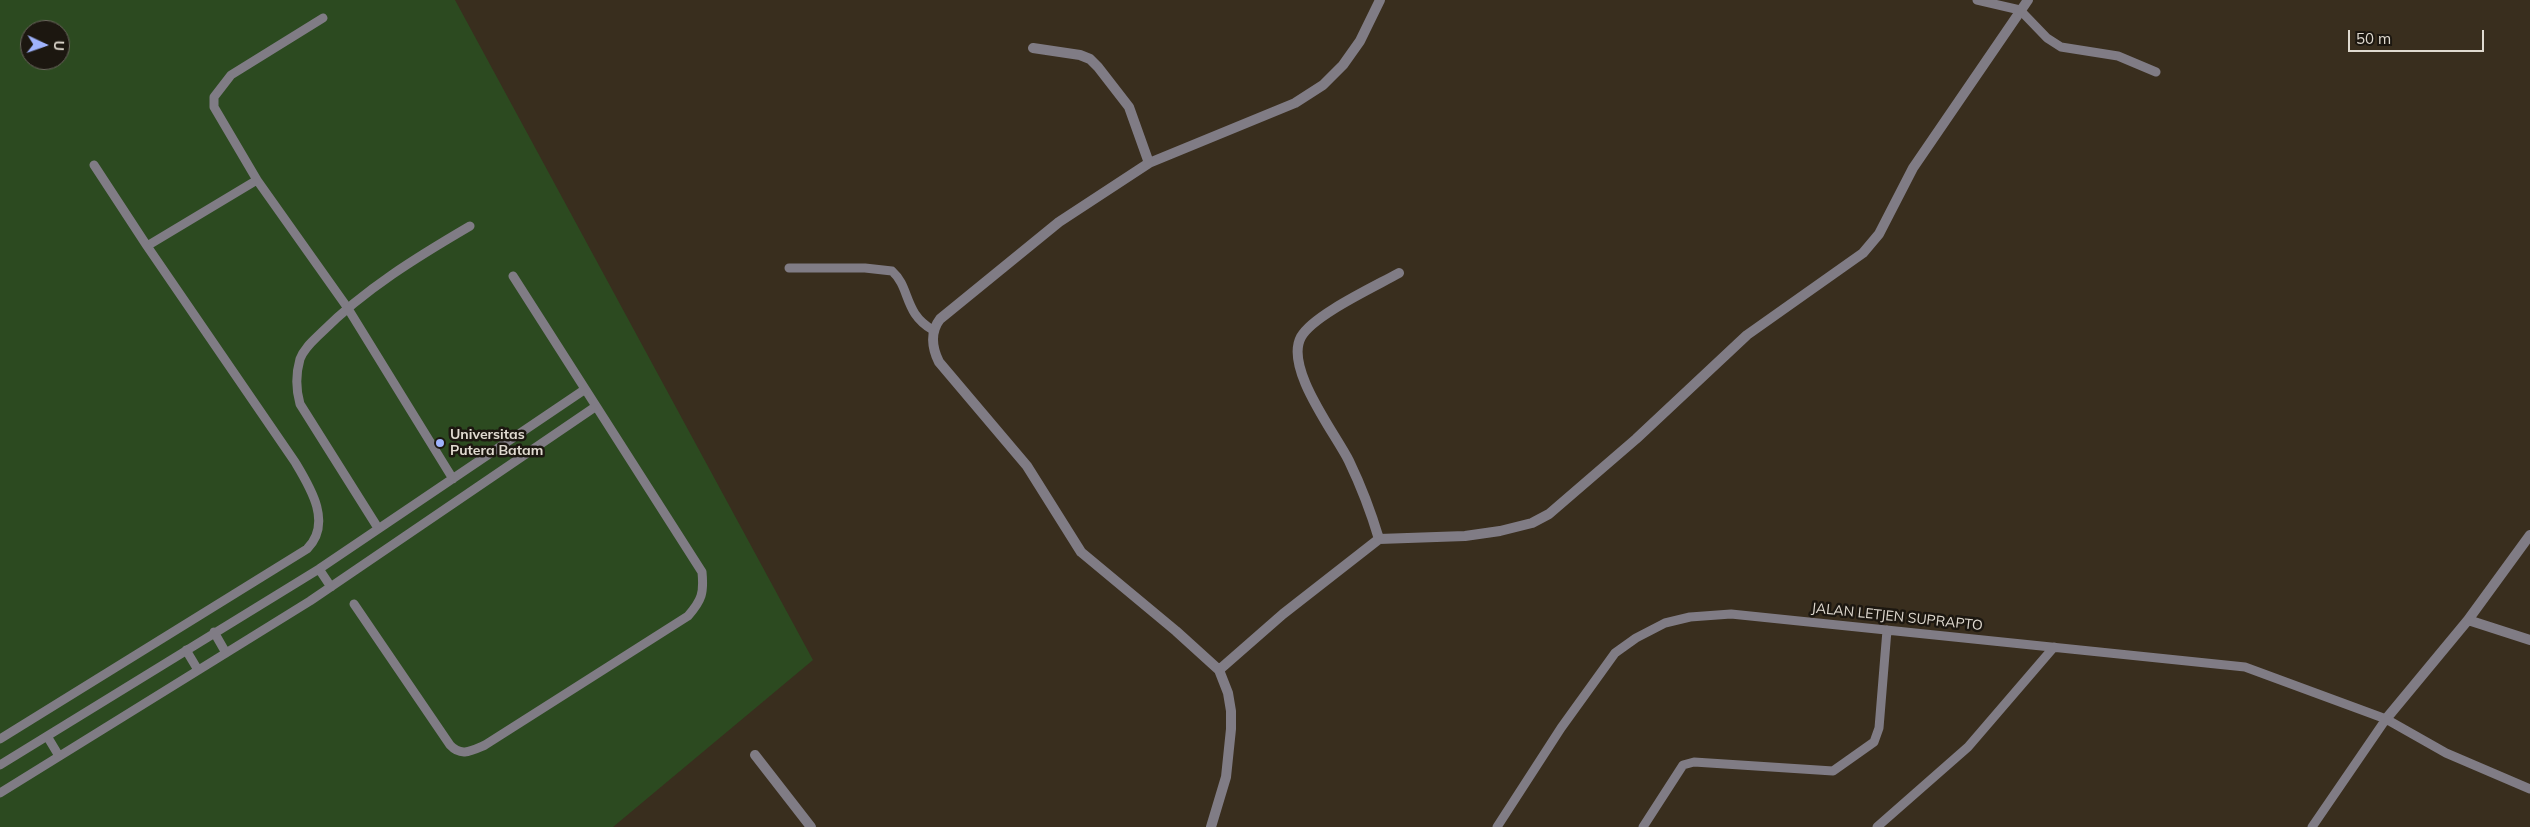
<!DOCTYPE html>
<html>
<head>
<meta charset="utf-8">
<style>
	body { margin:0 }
	#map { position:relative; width:2530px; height:827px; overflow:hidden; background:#392e1e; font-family:Mulish,sans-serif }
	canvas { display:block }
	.north { position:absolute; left:20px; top:20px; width:50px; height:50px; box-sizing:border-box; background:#1c1710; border:1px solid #6a655d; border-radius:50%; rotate:93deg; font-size:14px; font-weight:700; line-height:20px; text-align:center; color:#e0dad0 }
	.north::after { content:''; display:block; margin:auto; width:18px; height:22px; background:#9fb3fd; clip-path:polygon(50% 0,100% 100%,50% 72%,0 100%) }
	.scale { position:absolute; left:2348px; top:30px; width:136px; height:22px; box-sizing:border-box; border:2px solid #e0dad0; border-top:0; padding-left:6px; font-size:15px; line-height:18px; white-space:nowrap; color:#e0dad0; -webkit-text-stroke:4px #1c1710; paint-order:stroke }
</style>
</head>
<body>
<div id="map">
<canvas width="2530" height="827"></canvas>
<div class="north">U</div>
<div class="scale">50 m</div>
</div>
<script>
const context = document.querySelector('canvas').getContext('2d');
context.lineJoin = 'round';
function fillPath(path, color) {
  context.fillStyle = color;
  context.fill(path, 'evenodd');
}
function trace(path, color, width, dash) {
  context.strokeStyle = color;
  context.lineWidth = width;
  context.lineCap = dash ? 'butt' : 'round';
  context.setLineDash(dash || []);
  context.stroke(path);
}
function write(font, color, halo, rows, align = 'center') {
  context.font = font + ' Mulish,sans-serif';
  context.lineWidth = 5;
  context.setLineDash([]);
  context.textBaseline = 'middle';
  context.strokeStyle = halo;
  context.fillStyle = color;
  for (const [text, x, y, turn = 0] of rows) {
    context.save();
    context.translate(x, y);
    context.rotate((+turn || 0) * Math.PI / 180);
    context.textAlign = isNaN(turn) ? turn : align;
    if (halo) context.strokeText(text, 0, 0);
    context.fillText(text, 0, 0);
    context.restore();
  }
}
fillPath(new Path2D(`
	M0,0h455l358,660 -200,167h-613zM30,30h30v30h-30z`), '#2c4a20');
trace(new Path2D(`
	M1977,0l43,10 27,28 14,9 57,9 38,16
	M94,165l53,81
	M257,180l-43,-73v-10l17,-22 92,-57
	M789,268h76l27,3c19,17 11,42 41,59
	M378,528l-78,-124c-4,-14 -4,-31 0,-45 4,-11 14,-19 22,-27 43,-43 95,-75 148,-106
	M319,569l12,18
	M354,604l96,141c11,12 21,6 35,0l203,-129c14,-16 16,-23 14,-44l-189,-296
	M214,632l12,21
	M186,650l12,20
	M47,736l12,20
	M0,739l307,-190c26,-26 3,-62 -12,-87l-148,-216 110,-66 90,127 106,172
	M0,765l319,-196 265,-179
	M0,793l310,-192 285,-194
	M1497,827l64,-99 54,-75 21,-15 29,-15 25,-6 41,-3 514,53 141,52
	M1643,827l40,-62 11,-3 139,9 41,-29 5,-14 8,-98
	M1877,827l91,-80 86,-100
	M2312,827l74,-108 60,34 84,36`), '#807c85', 9);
trace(new Path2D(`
	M1033,48l47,7 10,4 8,8 31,40 20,56
	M1379,539c-8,-27 -18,-53 -30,-78 -14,-28 -65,-93 -48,-124 12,-22 75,-51 98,-64
	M2468,620l62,20
	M1219,670l64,-56 96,-75 86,-3 35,-5 32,-8 17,-9 87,-75 111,-104 116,-82 16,-19 34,-66 115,-168
	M2386,719l82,-99 62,-85
	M755,755l56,72
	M1211,827l15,-50 5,-48v-18l-3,-18 -9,-23 -43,-39 -95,-79 -54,-86 -88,-104c-7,-14 -9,-30 1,-43l119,-97 90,-59 146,-60 28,-18 20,-20 17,-24 20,-41`), '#807c85', 10);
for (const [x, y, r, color] of [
	[440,443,5,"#9fb3fd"]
]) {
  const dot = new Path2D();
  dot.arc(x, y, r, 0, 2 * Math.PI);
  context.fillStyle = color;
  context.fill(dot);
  trace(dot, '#1c1710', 2);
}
write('bold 14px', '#e0dad0', '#1c1710', [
	["Universitas",450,435],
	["Putera Batam",450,451]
], 'left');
write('14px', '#e0dad0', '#1c1710', [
	["JALAN LETJEN SUPRAPTO",1897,617,6]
]);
</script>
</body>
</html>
